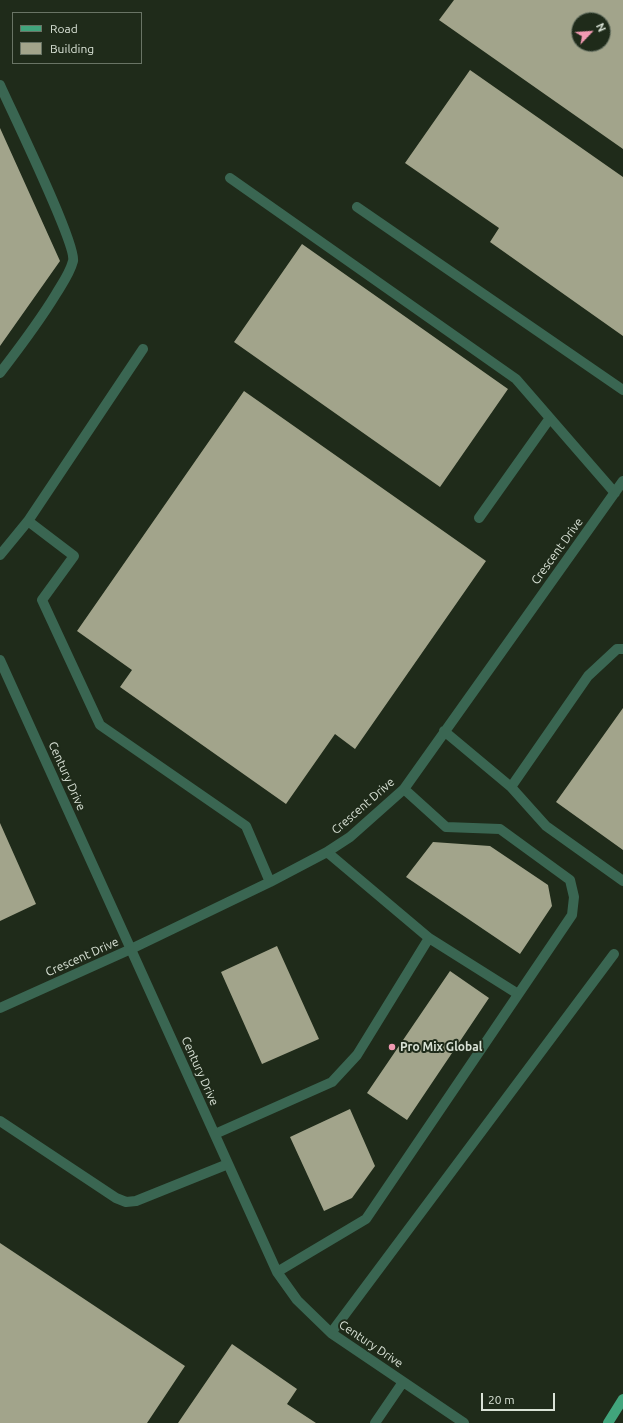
<!DOCTYPE html>
<html>
<head>
<meta charset="utf-8">
<style>
	body { margin:0 }
	#map { position:relative; width:623px; height:1423px; overflow:hidden; background:#1f2b1a; font-family:Ubuntu,sans-serif }
	canvas { display:block }
	.legend { position:absolute; left:12px; top:12px; width:130px; height:52px; box-sizing:border-box; background:#1f2b1a; border:1px solid #697465; margin:0; padding:5px 7px; list-style:none; font-size:12px; color:#d9e2d6 }
	.legend li { display:flex; align-items:center; gap:8px; height:20px }
	.legend b { width:20px; border:1px solid #697465 }
	.north { position:absolute; left:571px; top:12px; width:40px; height:40px; box-sizing:border-box; background:#1f2b1a; border:1px solid #697465; border-radius:50%; rotate:65deg; font-size:11px; font-weight:700; line-height:16px; text-align:center; color:#d9e2d6 }
	.north::after { content:''; display:block; margin:auto; width:14px; height:18px; background:#f19ab2; clip-path:polygon(50% 0,100% 100%,50% 72%,0 100%) }
	.scale { position:absolute; left:481px; top:1393px; width:74px; height:18px; box-sizing:border-box; border:2px solid #d9e2d6; border-top:0; padding-left:5px; font-size:12px; line-height:14px; white-space:nowrap; color:#d9e2d6; -webkit-text-stroke:3px #1f2b1a; paint-order:stroke }
</style>
</head>
<body>
<div id="map">
<canvas width="623" height="1423"></canvas>
<ul class="legend">
<li><b style="height:5px;background:#41a47c"></b>Road</li>
<li><b style="height:11px;background:#a2a48b"></b>Building</li>
</ul>
<div class="north">N</div>
<div class="scale">20 m</div>
</div>
<script>
const context = document.querySelector('canvas').getContext('2d');
context.lineJoin = 'round';
function fillPath(path, color) {
  context.fillStyle = color;
  context.fill(path, 'evenodd');
}
function trace(path, color, width, dash) {
  context.strokeStyle = color;
  context.lineWidth = width;
  context.lineCap = dash ? 'butt' : 'round';
  context.setLineDash(dash || []);
  context.stroke(path);
}
function write(font, color, halo, rows, align = 'center') {
  context.font = font + ' Ubuntu,sans-serif';
  context.lineWidth = 4;
  context.setLineDash([]);
  context.textBaseline = 'middle';
  context.strokeStyle = halo;
  context.fillStyle = color;
  for (const [text, x, y, turn = 0] of rows) {
    context.save();
    context.translate(x, y);
    context.rotate((+turn || 0) * Math.PI / 180);
    context.textAlign = isNaN(turn) ? turn : align;
    if (halo) context.strokeText(text, 0, 0);
    context.fillText(text, 0, 0);
    context.restore();
  }
}
fillPath(new Path2D(`
	M454,0h169v149l-184,-129zM579,20h24v24h-24z
	M470,70l153,107v159l-133,-94 9,-14 -94,-65z
	M0,128l60,133 -60,85z
	M302,244l206,145 -68,98 -206,-145z
	M244,391l242,170 -131,188 -20,-15 -49,70 -166,-117 12,-17 -55,-39z
	M623,708v142l-67,-48z
	M0,823l36,81 -36,17z
	M433,842l57,4 58,39 4,21 -32,48 -114,-77z
	M277,946l42,93 -57,25 -41,-92z
	M450,971l39,27 -82,122 -40,-27z
	M350,1109l25,57 -23,32 -28,13 -34,-74z
	M0,1243l185,123 -38,57h-147z
	M232,1344l65,45 -10,15 29,19h-138z`), '#a2a48b');
trace(new Path2D(`
	M0,85c11,25 77,160 73,176 -3,12 -11,23 -17,33 -17,28 -36,53 -56,79
	M230,178l286,201 99,114
	M357,207l266,183
	M479,518l71,-100
	M28,521l115,-172
	M0,555l28,-34 46,35 -32,44 58,125 146,101 24,56
	M0,660l277,612 20,28 34,33 133,90
	M444,731l67,56 35,39 77,55
	M511,787l77,-111 29,-27h6
	M429,938l89,56
	M0,1008l131,-59 139,-67 57,-30 23,-15 54,-48 219,-308
	M0,1121l116,77 10,4 10,-1 92,-37
	M215,1134l117,-52 25,-27 72,-117 -102,-86
	M277,1272l89,-53 206,-304 2,-18 -4,-17 -70,-51 -54,-2 -42,-38
	M331,1333l283,-379
	M375,1423l28,-41`), '#3a6652', 10);
trace(new Path2D(`
	M608,1423l15,-24`), '#41a47c', 10);
for (const [x, y, r, color] of [
	[392,1047,4,"#f19ab2"]
]) {
  const dot = new Path2D();
  dot.arc(x, y, r, 0, 2 * Math.PI);
  context.fillStyle = color;
  context.fill(dot);
  trace(dot, '#1f2b1a', 1.5);
}
write('12px', '#d9e2d6', '#1f2b1a', [
	["Crescent Drive",557,551,-54],
	["Century Drive",67,776,66],
	["Crescent Drive",363,806,-41],
	["Crescent Drive",82,957,-24],
	["Century Drive",200,1071,66],
	["Century Drive",371,1344,34]
]);
write('bold 12px', '#d9e2d6', '#1f2b1a', [
	["Pro Mix Global",400,1047]
], 'left');
</script>
</body>
</html>
